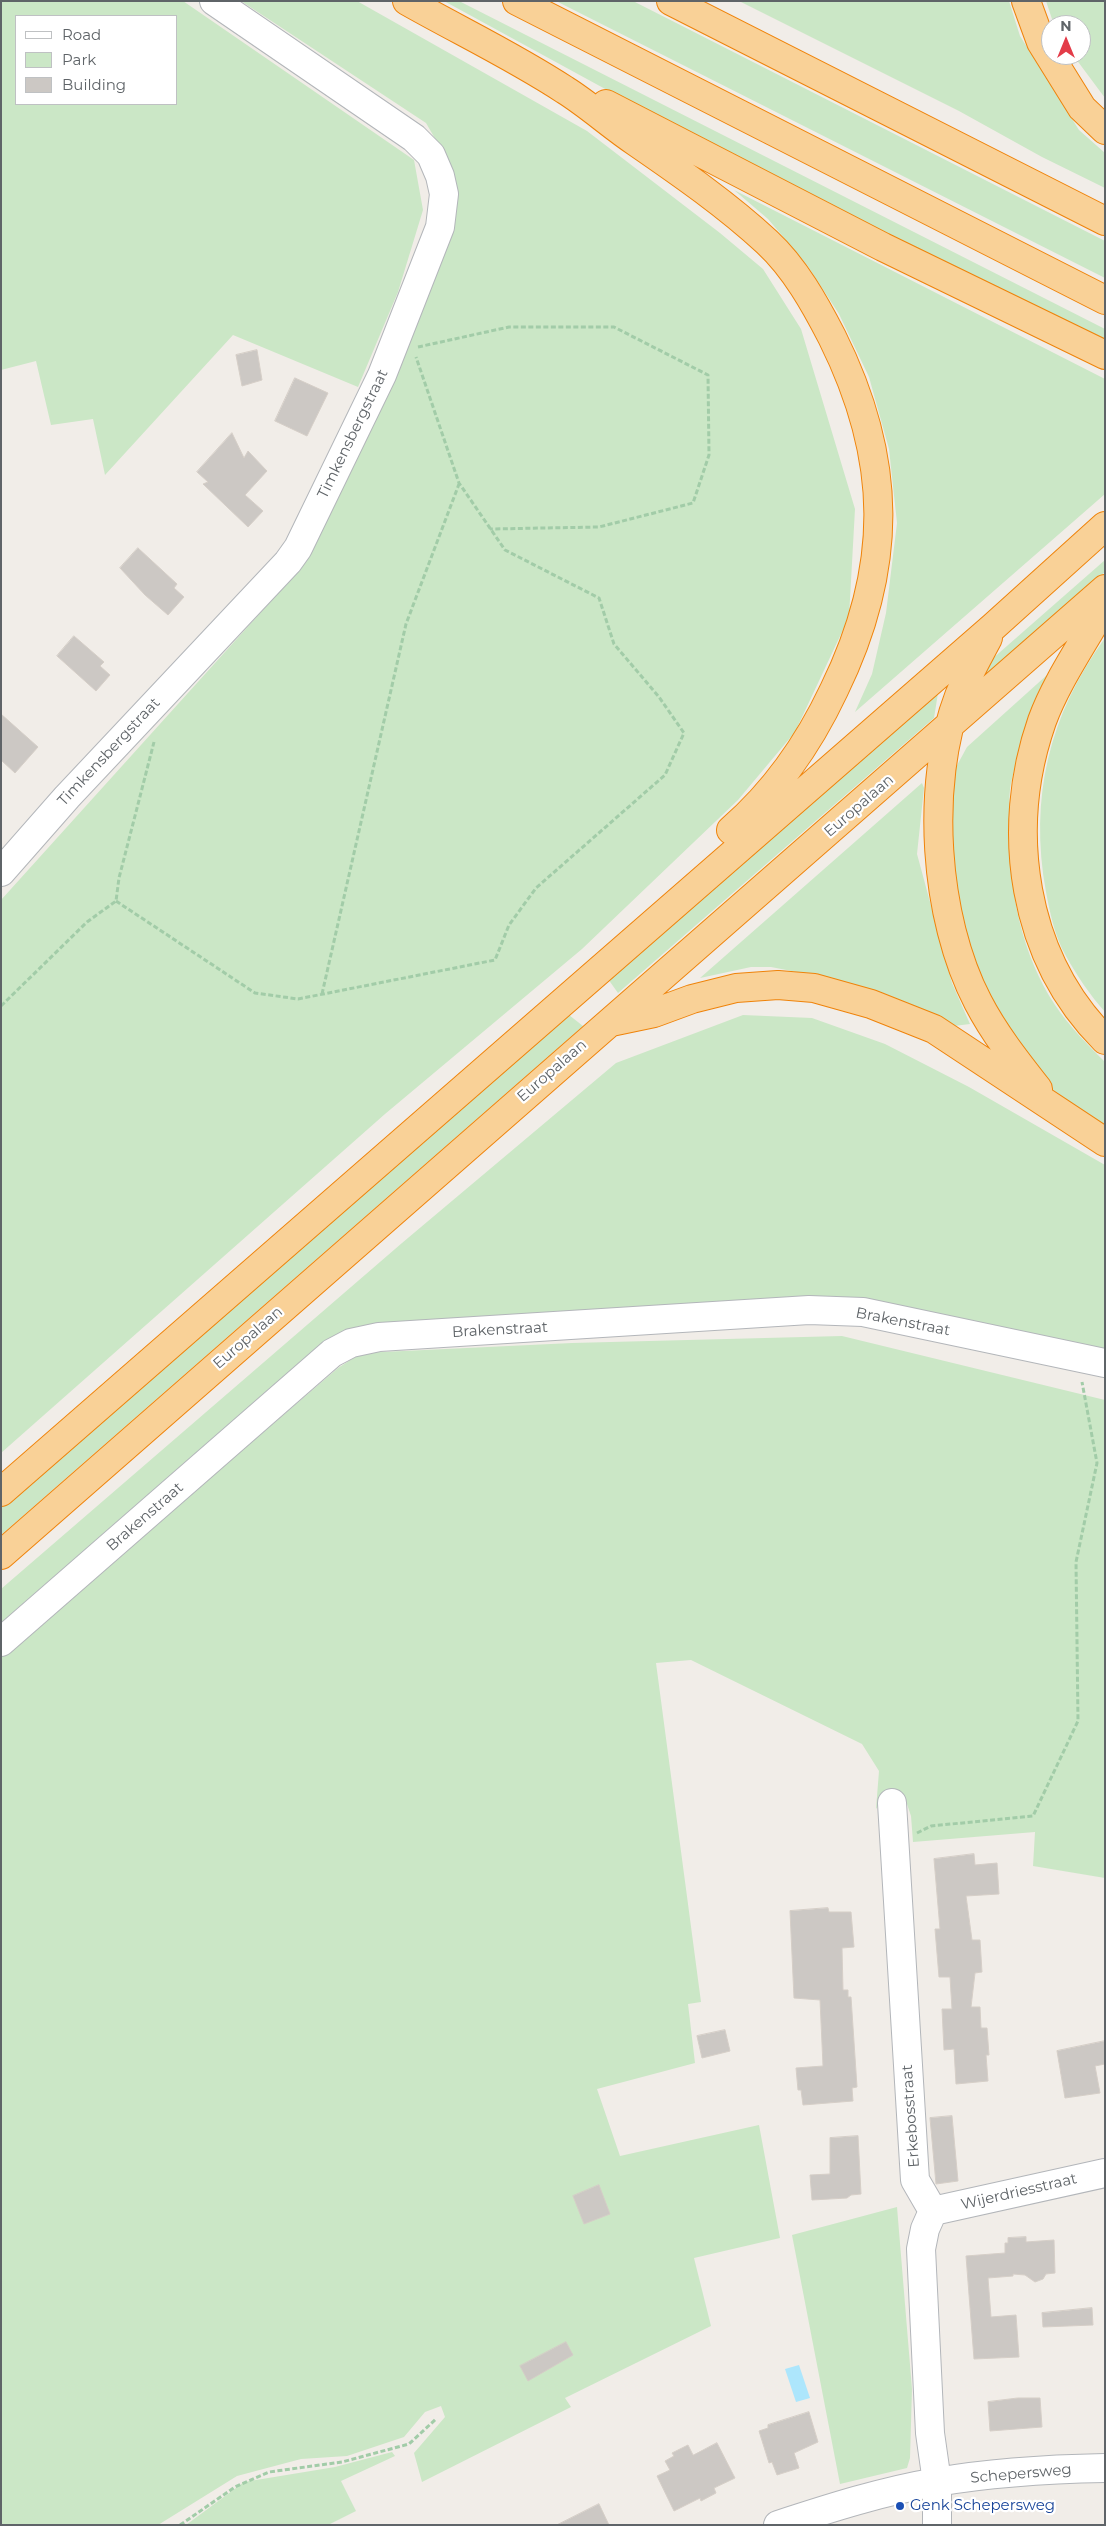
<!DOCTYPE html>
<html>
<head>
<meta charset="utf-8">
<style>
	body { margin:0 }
	#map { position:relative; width:1106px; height:2526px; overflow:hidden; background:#f1ede8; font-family:Montserrat,sans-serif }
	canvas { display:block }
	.frame { position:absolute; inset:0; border:2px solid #5f6468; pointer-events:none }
	.legend { position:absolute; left:15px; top:15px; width:162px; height:90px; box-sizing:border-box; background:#fff; border:1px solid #bfc1c3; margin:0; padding:6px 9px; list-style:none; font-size:15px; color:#5f6468 }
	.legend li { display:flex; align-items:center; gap:10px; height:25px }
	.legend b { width:25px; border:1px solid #bfc1c3 }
	.north { position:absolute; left:1041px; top:15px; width:50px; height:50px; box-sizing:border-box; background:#fff; border:1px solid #bfc1c3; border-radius:50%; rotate:0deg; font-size:14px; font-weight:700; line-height:20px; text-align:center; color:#5f6468 }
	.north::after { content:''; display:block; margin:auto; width:18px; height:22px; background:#e33c49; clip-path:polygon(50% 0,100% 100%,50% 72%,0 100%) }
</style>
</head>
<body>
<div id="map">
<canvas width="1106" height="2526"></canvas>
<div class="frame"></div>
<ul class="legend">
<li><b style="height:6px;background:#fff"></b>Road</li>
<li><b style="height:14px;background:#cbe7c6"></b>Park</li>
<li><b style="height:14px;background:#ccc8c4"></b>Building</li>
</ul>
<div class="north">N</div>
</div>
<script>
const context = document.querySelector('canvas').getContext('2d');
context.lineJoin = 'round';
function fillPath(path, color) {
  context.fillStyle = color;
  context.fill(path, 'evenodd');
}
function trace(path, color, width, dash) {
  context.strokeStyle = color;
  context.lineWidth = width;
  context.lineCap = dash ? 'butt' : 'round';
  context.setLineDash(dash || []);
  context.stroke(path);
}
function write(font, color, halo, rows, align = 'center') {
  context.font = font + ' Montserrat,sans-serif';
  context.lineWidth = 4.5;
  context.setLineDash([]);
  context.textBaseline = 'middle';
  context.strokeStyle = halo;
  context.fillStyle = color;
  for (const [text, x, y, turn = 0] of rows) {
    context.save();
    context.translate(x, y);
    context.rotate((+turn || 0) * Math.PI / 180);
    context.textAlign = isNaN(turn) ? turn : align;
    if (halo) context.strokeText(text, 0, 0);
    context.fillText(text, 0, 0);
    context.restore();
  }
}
fillPath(new Path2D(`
	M1,1h182l231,159 9,50 -25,82 -40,95 -125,-52 -128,140 -12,-56 -42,6 -15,-64 -35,9zM16,16h160v88h-160z
	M241,1h116l230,130 133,102 43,36 38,60 54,180 -6,108 -54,115 -57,68 -156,149 -197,165 -384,339v-553l298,-330 96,-189 57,-148 -1,-67 -25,-43z
	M444,1h15l646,328v16l-432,-219z
	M556,1h77l472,240v37z
	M739,1h270l11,35 59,94 26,23v35l-63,-31 -83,-46z
	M1046,1h59v97l-32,-43h8v-30h-27z
	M734,190l371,189v115l-250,218 17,-38 14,-61 11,-90 -8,-74 -20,-72 -30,-63 -32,-49 -39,-46z
	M1105,560v12l-125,109 3,-14z
	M1105,638v374c-15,-17 -28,-36 -39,-56 -11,-19 -16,-43 -20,-64 -17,-94 3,-177 59,-254z
	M1047,675c-13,36 -28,71 -36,108 -3,15 -1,33 -1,49 -1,60 12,123 45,173 14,21 32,39 50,57v69l-20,-12 -39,-36 -67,-100 -21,-78 -8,-60 5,-76 12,-22z
	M938,693l-4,25 -316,275 -10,-14z
	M922,783l2,5 -7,66 35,129 18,41 -16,2 -32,-15 -84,-31 -67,-13h-20l-51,11z
	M569,1015l14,11 -582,509v-27z
	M743,1015l69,3 73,26 84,43 136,78v188l-250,-51 -494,29 -360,299v-41l401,-346 214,-180z
	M842,1336l263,64v478l-72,-12 2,-34 -122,10 -2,-26 -5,-15 -26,2 -4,6 3,-38 -17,-27 -171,-84 -35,3 45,339 -13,2 7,59 -98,26 23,67 139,-31 21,113 -86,20 17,68 -146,72 6,9 -149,75 -8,-29 31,-36 -4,-11 -16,6 -21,25 -57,19 -46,3 -64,17 -79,49h-157v-868l337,-289 23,-15 211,-10z
	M897,2207l15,182 -2,69 -3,10 -67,16 -48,-249z
	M392,2452l3,4 -54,25 15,30 -28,14h-142l58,-43 91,-15z`), '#cbe7c6');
fillPath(new Path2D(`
	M799,2365l11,33 -14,4 -11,-33z`), '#ade6fc');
const building = new Path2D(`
	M257,350l5,30 -20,6 -6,-31z
	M295,378l33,15 -21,43 -32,-15z
	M232,433l12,25 4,-7 19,20 -22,24 18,16 -15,16 -45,-43 5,-2 -11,-10z
	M138,548l39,36 -3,4 10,9 -16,18 -23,-20 -25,-27z
	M74,636l30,26 -4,4 10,9 -14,16 -39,-35z
	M1,714l37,33 -23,26 -14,-13z
	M974,1854l1,11 22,-2 2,31 -33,2 6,44h8l2,32 -7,1 -4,34h9l1,21h6l2,27h-3l2,26 -32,3 -2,-35 -10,1 -2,-41h10l-2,-32h-11l-4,-48h5l-6,-70z
	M828,1908l1,4h22l3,35 -12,1 1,42h5v7h3l6,90 -5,1 1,13 -50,4 -2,-15h-3l-2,-22 27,-2 -3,-66 -26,-2 -4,-87z
	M725,2030l5,21 -28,7 -5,-22z
	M1105,2041v23l-10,2 5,27 -35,5 -8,-47z
	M952,2116l6,65 -22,3 -6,-66z
	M858,2136l3,58 -10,1 -4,3 -35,2 -2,-25 20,-1v-36z
	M599,2185l11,29 -26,10 -11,-28z
	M1026,2237v5l28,-2 1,33 -9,1 -3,5 -8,3 -10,-7 -12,-1v2l-25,2 3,39 25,-2 3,42 -45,2 -8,-103 39,-3v-10h3v-5z
	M1092,2308l1,17 -50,2 -1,-14z
	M566,2342l7,13 -45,26 -8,-15z
	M1018,2398h22l2,29 -52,4 -2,-29z
	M809,2412l9,30 -24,11 5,15 -22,7 -5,-13 -3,1 -10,-32 9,-3v-3z
	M717,2443l18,35 -21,10 2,5 -15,8 -1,-3 -26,13 -17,-35 13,-6 -5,-9 9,-5 -2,-3 16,-8 5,10z
	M599,2504l10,21h-52z`);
fillPath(building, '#ccc8c4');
trace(building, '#d5cec7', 1);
const minor = new Path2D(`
	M1,872l66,-75 221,-235 10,-14 84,-173 58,-148 4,-33 -4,-18 -9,-21 -17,-17 -200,-137
	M1,1642l331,-289 19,-10 28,-6 430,-27 54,2 242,51
	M892,1803l23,377 18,31
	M933,2211l-8,18 -4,20 9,184 7,49v43
	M933,2211l172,-38
	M778,2525c52,-17 105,-34 159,-43 51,-9 115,-13 168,-14`);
const highway = new Path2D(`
	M407,1c53,30 108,56 158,89 24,15 47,36 71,52 45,31 91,63 131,100 28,26 48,62 65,95 61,122 62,230 2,353 -25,53 -59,102 -103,140
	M517,1l588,299
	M671,1l434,220
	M1026,1l15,41 41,66 23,22
	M606,104l277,143 222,108
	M1105,604c-21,39 -48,76 -63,117 -38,109 -20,236 63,319
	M988,638c-10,19 -21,38 -29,58 -34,88 -25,222 19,306 16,31 38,59 60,87
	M611,1022l43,-9 38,-14 44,-11 42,-3 36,3 57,16 63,25 171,113
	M1,1492l992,-865 112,-101
	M1,1555l1104,-966`);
trace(minor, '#b3b6ba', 30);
trace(highway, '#ef830a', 30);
trace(new Path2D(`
	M418,347l91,-20h105l94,48 1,80 -16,48 -94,24 -109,2
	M116,901l139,92 43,6 197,-39 14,-35 27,-37 129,-113 19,-42 -25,-36 -45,-53 -15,-46 -94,-48 -46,-67 -43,-126
	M322,994l84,-370 53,-140
	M1,1006l86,-84 29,-21 3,-23 35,-136
	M917,1833l14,-7 102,-10 45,-95 -2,-159 21,-99 -15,-81
	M180,2525l55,-38 34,-15 73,-10 67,-18 27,-25`), '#a2cca8', 3, [5, 2.5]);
trace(minor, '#fff', 28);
trace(highway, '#f9d197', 28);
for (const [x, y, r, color] of [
	[900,2506,5,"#1a4fb4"]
]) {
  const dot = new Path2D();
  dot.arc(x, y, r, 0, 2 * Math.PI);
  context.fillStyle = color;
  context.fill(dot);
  trace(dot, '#fff', 2);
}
write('15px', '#5f6468', '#fff', [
	["Timkensbergstraat",353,434,-64],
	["Timkensbergstraat",109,752,-47],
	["Europalaan",859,806,-41],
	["Europalaan",552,1071,-41],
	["Brakenstraat",903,1322,11],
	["Brakenstraat",500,1330,-3],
	["Europalaan",248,1338,-41],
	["Brakenstraat",145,1517,-41],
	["Erkebosstraat",911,2116,-94],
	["Wijerdriesstraat",1019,2192,-13],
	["Schepersweg",1021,2474,-5]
]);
write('15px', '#164399', '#fff', [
	["Genk Schepersweg",910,2506]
], 'left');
</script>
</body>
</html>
